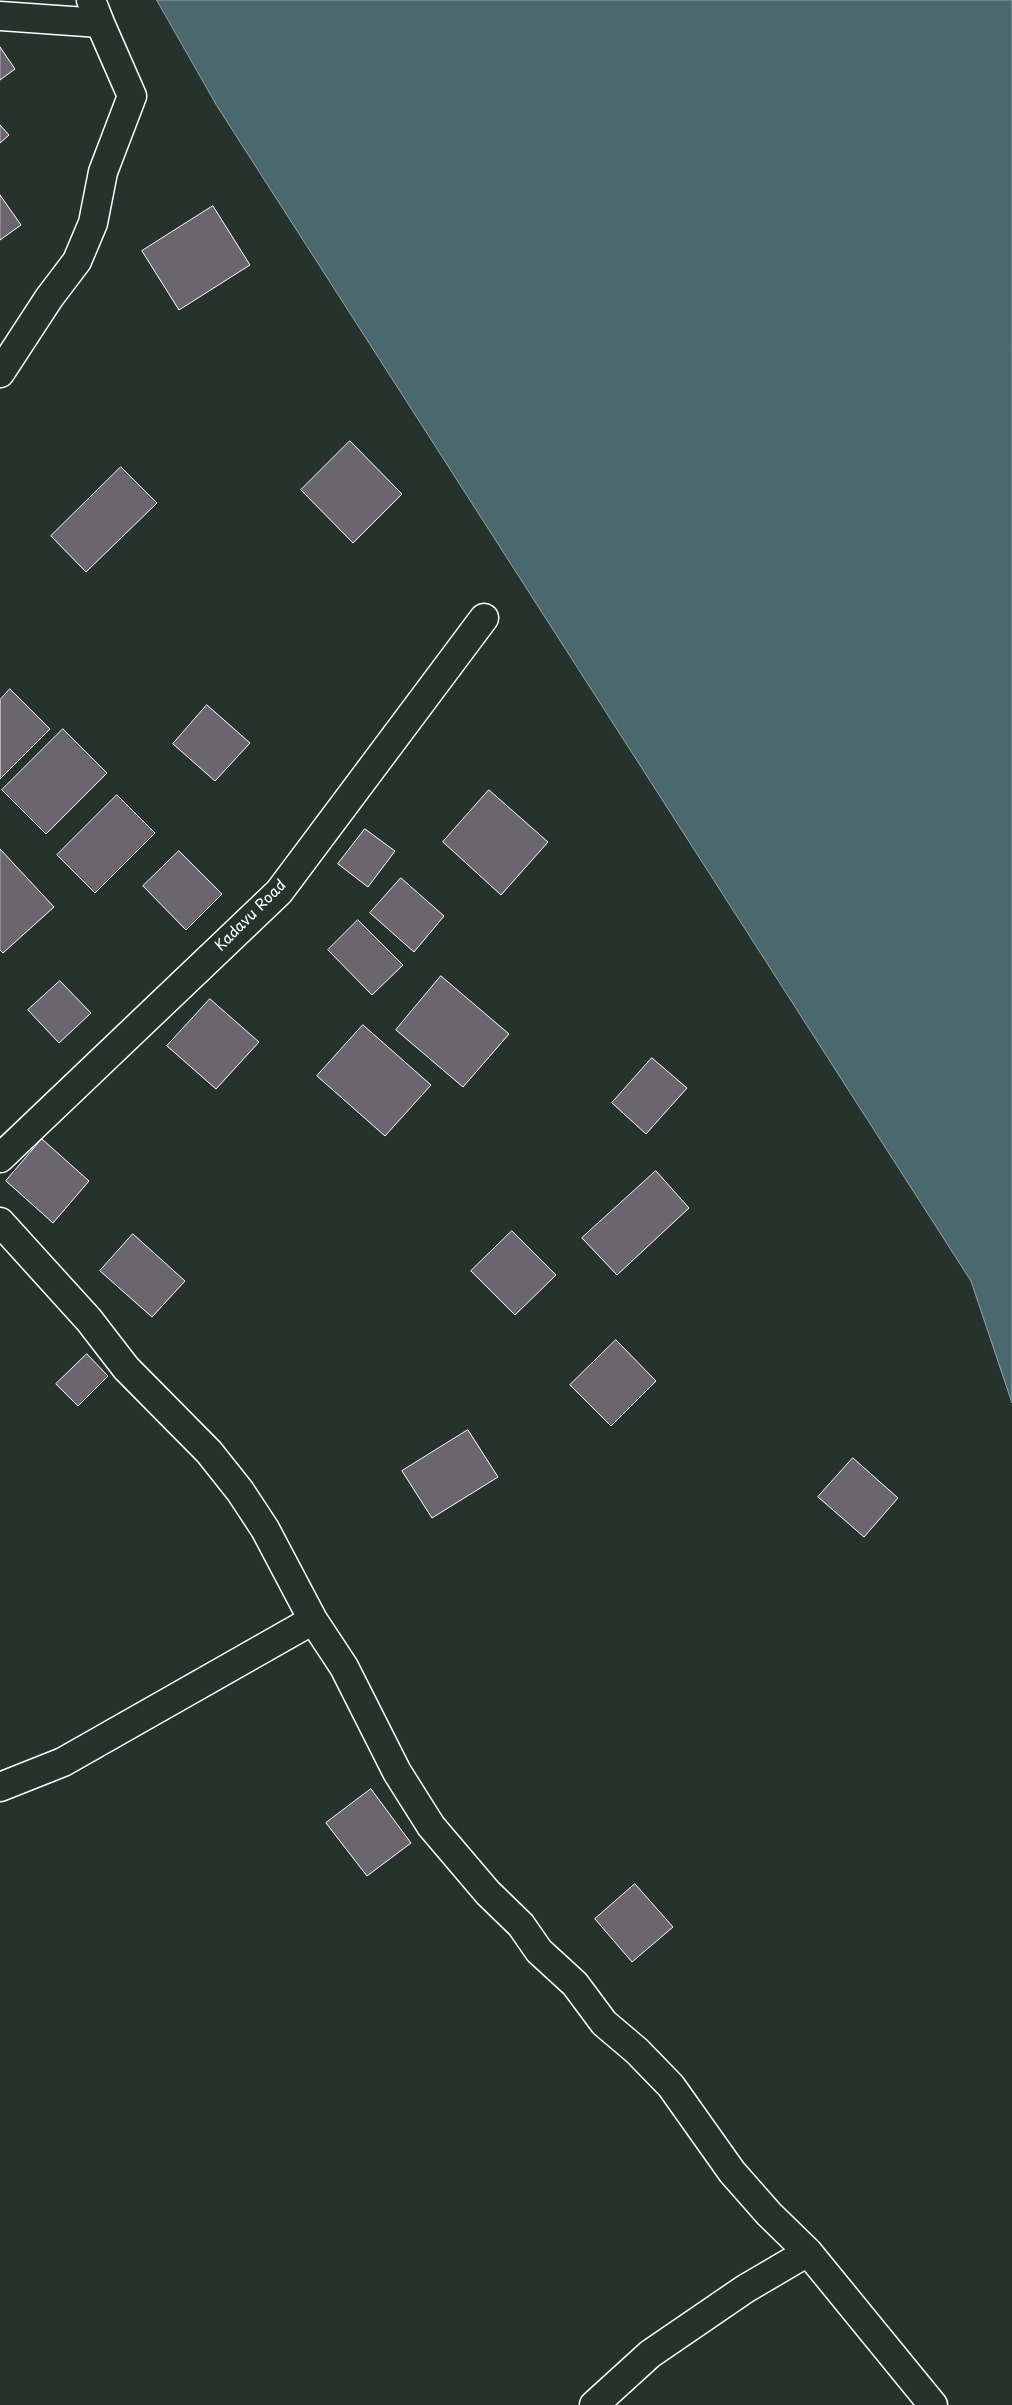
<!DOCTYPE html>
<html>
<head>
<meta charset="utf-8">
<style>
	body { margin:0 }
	canvas { display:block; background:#26332d }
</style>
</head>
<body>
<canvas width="1012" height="2405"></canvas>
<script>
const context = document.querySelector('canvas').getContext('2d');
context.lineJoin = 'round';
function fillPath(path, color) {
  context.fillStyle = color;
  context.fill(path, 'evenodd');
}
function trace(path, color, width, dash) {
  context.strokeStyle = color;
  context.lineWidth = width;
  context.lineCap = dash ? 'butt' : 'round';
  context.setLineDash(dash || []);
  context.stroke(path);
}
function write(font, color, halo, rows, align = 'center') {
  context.font = font + ' "Playpen Sans",sans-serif';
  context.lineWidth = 4;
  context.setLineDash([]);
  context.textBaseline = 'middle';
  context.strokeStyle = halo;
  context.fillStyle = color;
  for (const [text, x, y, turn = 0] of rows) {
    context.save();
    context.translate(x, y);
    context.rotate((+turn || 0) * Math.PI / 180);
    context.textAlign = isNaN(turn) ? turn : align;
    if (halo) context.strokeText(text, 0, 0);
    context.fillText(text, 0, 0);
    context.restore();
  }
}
const water = new Path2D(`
	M157,0h855v1403l-41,-122 -754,-1175z`);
fillPath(water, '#49696f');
trace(water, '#92a5a9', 1);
const building = new Path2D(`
	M0,47l15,22 -15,11z
	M0,125l9,10 -9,8z
	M0,195l21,30 -21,15z
	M213,206l37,59 -71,45 -37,-59z
	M350,441l52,53 -49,49 -52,-53z
	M121,467l36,36 -71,69 -35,-36z
	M10,689l40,40 -50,50v-79z
	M207,705l43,38 -35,38 -42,-37z
	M63,729l44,44 -61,61 -44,-44z
	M489,790l59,52 -47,53 -58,-53z
	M117,795l38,38 -60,60 -38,-38z
	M365,829l30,22 -27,36 -30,-23z
	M0,849l54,58 -51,46 -3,-3z
	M179,851l43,43 -36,36 -43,-44z
	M401,878l43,38 -30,36 -44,-39z
	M358,920l45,45 -31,30 -44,-45z
	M441,976l68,58 -46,53 -67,-57z
	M60,981l31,32 -32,30 -31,-33z
	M210,999l49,43 -43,47 -49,-43z
	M363,1025l68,60 -46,51 -68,-60z
	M652,1058l35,30 -41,46 -34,-31z
	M42,1139l47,42 -36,42 -47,-42z
	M656,1171l33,37 -72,67 -35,-37z
	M512,1231l44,44 -41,40 -44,-44z
	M133,1234l52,47 -33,36 -52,-46z
	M616,1340l40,41 -45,45 -41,-41z
	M87,1354l21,22 -30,30 -22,-22z
	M468,1430l30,47 -66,41 -30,-47z
	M853,1458l45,40 -34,39 -46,-40z
	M371,1789l40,54 -44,33 -41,-53z
	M635,1884l38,43 -41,35 -37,-43z`);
fillPath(building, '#6b6570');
trace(building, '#fff', 1);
const street = new Path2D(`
	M0,16l100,7 -9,-23
	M0,373l49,-75 28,-37 16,-38 10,-51 29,-76 -32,-73
	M0,1158l279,-266 205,-274
	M0,1222l89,98 37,48 83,84 31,39 25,38 48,91 31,47 53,105 34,54 57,67 33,32 18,26 36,33 29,39 33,28 34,35 61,86 37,42 39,38
	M0,1787l63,-25 250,-142
	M594,2405l56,-51 95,-65 63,-37 125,153`);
trace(street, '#fff', 31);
trace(street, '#26332d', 28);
write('15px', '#fff', '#26332d', [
	["Kadavu Road",251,916,-45]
]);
</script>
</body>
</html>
